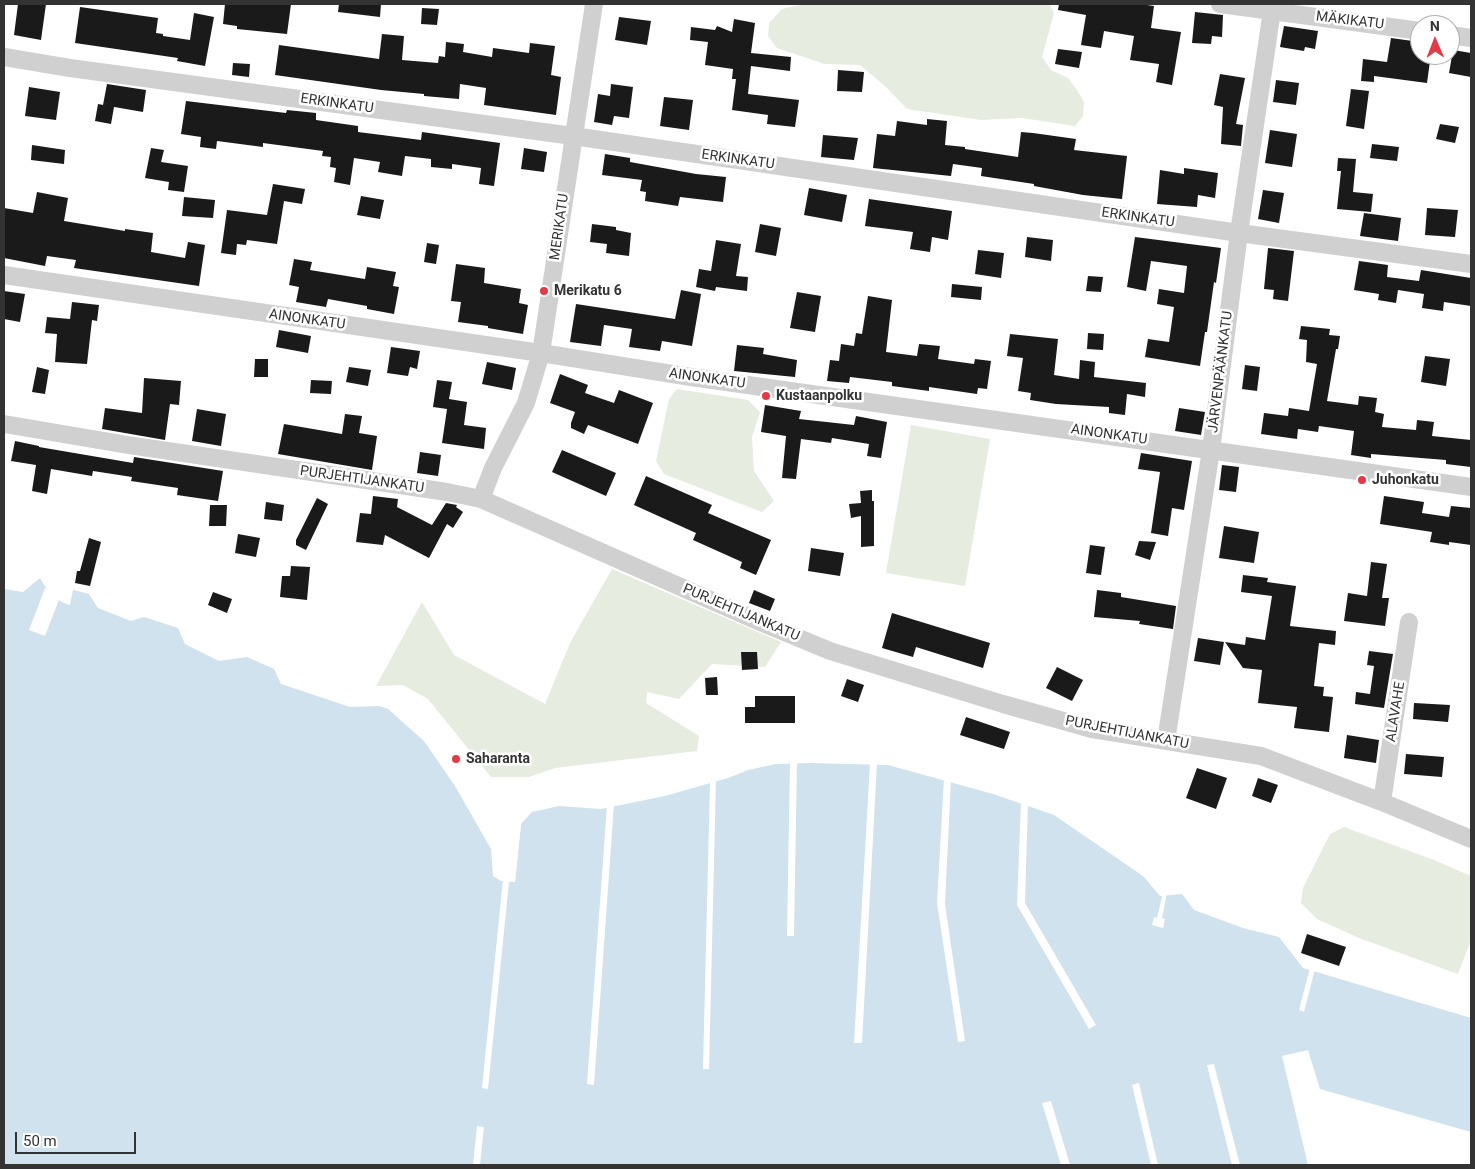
<!DOCTYPE html>
<html>
<head>
<meta charset="utf-8">
<style>
	body { margin:0 }
	#map { position:relative; width:1475px; height:1169px; overflow:hidden; background:#fff; font-family:Roboto,sans-serif }
	canvas { display:block }
	.frame { position:absolute; inset:0; border:5px solid #333; pointer-events:none }
	.north { position:absolute; left:1410px; top:15px; width:50px; height:50px; box-sizing:border-box; background:#fff; border:1px solid #adadad; border-radius:50%; rotate:359deg; font-size:14px; font-weight:700; line-height:20px; text-align:center; color:#333 }
	.north::after { content:''; display:block; margin:auto; width:18px; height:22px; background:#e63946; clip-path:polygon(50% 0,100% 100%,50% 72%,0 100%) }
	.scale { position:absolute; left:15px; top:1132px; width:121px; height:22px; box-sizing:border-box; border:2px solid #333; border-top:0; padding-left:6px; font-size:15px; line-height:18px; white-space:nowrap; color:#333; -webkit-text-stroke:4px #fff; paint-order:stroke }
</style>
</head>
<body>
<div id="map">
<canvas width="1475" height="1169"></canvas>
<div class="frame"></div>
<div class="north">N</div>
<div class="scale">50 m</div>
</div>
<script>
const context = document.querySelector('canvas').getContext('2d');
context.lineJoin = 'round';
function fillPath(path, color) {
  context.fillStyle = color;
  context.fill(path, 'evenodd');
}
function trace(path, color, width, dash) {
  context.strokeStyle = color;
  context.lineWidth = width;
  context.lineCap = dash ? 'butt' : 'round';
  context.setLineDash(dash || []);
  context.stroke(path);
}
function write(font, color, halo, rows, align = 'center') {
  context.font = font + ' Roboto,sans-serif';
  context.lineWidth = 5;
  context.setLineDash([]);
  context.textBaseline = 'middle';
  context.strokeStyle = halo;
  context.fillStyle = color;
  for (const [text, x, y, turn = 0] of rows) {
    context.save();
    context.translate(x, y);
    context.rotate((+turn || 0) * Math.PI / 180);
    context.textAlign = isNaN(turn) ? turn : align;
    if (halo) context.strokeText(text, 0, 0);
    context.fillText(text, 0, 0);
    context.restore();
  }
}
fillPath(new Path2D(`
	M805,4h244l5,9 -12,44 9,13 17,8 9,12 7,12 -1,14 -8,10 -53,-8 -41,2 -74,-11 -22,-23 -25,-21 -35,-1 -48,-16 -9,-12 1,-13 13,-14z
	M677,389l71,11 12,12 -8,25 2,34 20,30 -12,11 -98,-38 -8,-13 13,-62z
	M911,425l79,14 -25,147 -79,-13z
	M612,569l169,73 -16,25 -53,-3 -33,35 -32,-7 -1,11 53,33 -2,15 -142,17 -26,9h-38l-63,-78 -25,-14 -27,1 46,-84 32,53 91,49 26,-63z
	M1344,827l90,33 37,16v64l-13,34 -99,-36 -42,-19 -16,-16 2,-15 27,-54z`), '#e6ecdf');
fillPath(new Path2D(`
	M40,578c6,12 17,24 30,27l3,-15 16,4 9,14 33,13 13,-4 34,11 7,16 34,17 28,-4 27,12 7,15 69,23 29,-1 9,3 36,32 31,45 36,63 2,27 8,5 14,1 6,-58 11,-12 27,-6 42,3 64,-13 63,-18 20,-8 28,-6 35,-1 77,2 105,29 61,21 89,61 17,20 22,-2 12,16 49,18 36,9 24,31 168,50v114l-151,-43 -12,-39 -26,6 26,109h-1304v-576l19,3z`), '#cfe2ee');
fillPath(new Path2D(`
	M45,588l8,3 7,6 -15,39 -16,-6z
	M790,761h7l-3,175h-7z
	M870,763h7l-15,280h-8z
	M944,778l7,2 -6,124 20,137 -7,1 -21,-139z
	M716,779l-7,290h-6l7,-288z
	M1021,801l7,2 -3,100 71,122 -7,4 -72,-124z
	M614,804l-20,281 -7,-1 20,-279z
	M519,824h2l-6,58h-6l-21,207 -6,-1 21,-209h10z
	M1163,893h4l-5,25 3,1 -2,9 -11,-3 2,-8 3,1z
	M1310,968l5,1 -11,43 -5,-2z
	M1214,1064l26,101h-8l-25,-100z
	M1139,1083l19,82h-7l-19,-80z
	M1051,1101l19,64h-9l-19,-62z
	M477,1126l7,1 -4,38h-7z`), '#fff');
fillPath(new Path2D(`
	M18,4h28l-5,36 -27,-5z
	M225,4h66l-4,30 -50,-5v-3l-14,-2z
	M339,4h42l-1,13 -42,-5z
	M1059,4h81l14,2 -3,22 30,4 -9,53 -16,-3 3,-18 -29,-4 4,-24 -30,-5 -3,17 -20,-3 5,-30 -28,-5z
	M80,7l78,11 -2,15 7,1v2l27,4 4,-27 20,4 -9,49 -28,-5 1,-3 -103,-15z
	M422,8l17,1 -2,16 -16,-1z
	M1195,12l28,3 -1,22 -10,-1 -1,8 -19,-1z
	M619,17l32,4 -4,24 -32,-5z
	M734,19l21,4 -4,30 40,4 -1,14 -39,-5 -3,28 51,6 -4,27 -28,-3 1,-9 -36,-5 4,-31h-4l1,-10 -28,-4 3,-23 -18,-2 1,-13 24,3 2,-4 15,6z
	M1284,26l34,5 -3,18 -10,-2 -1,4 -24,-4z
	M382,34l22,2 -2,24 36,3 1,-7 6,1 1,-15 18,2 -1,8 29,5 1,-9 36,5 1,-10 25,3 -4,29 10,2 -5,38 -72,-10 2,-17 -26,-4 -1,15 -35,-3v-2l-43,-4 -106,-15 4,-30 100,14z
	M1391,38l29,4v17l10,2 -3,22 -53,-7v6l-13,-1 2,-22 24,3z
	M1058,49l24,3 -3,16 -24,-4z
	M1453,50l18,3v24l-22,-4z
	M233,63l17,1 -1,13 -17,-2z
	M838,70l26,2 -2,20 -25,-1z
	M1220,74l25,4 -9,46 7,1 -2,21 -20,-2 2,-37 -9,-2z
	M1276,80l23,3 -3,22 -23,-3z
	M107,84l39,6 -3,22 -40,-7z
	M611,84l22,3 -4,31 -15,-2 -2,9 -18,-3 4,-28 12,2z
	M29,87l31,5 -4,28 -31,-4z
	M1351,89l18,2 -5,38 -18,-3z
	M664,97l29,3 -4,30 -29,-4z
	M186,101l100,12 1,-3 29,3v7l42,6v6l63,8 1,-8 78,11 -6,43 -15,-2 2,-16 -29,-4v5l-21,-2v-8l-26,-3 -3,20 -24,-4 2,-10 -26,-4 -4,27 -16,-3 2,-14 -6,-1 1,-10 -9,-1 1,-5 -60,-8v4l-46,-6 -1,8 -16,-2 1,-10 -20,-3z
	M98,104l16,3 -3,17 -16,-3z
	M927,119l20,2 -2,24 20,2v2l53,8 3,-25 12,1 43,6 -2,11 53,6 -5,43 -39,-4 -49,-9v-2l-53,-8 1,-8 -29,-4 -2,12 -78,-8 4,-34 18,2 2,-15 30,4z
	M1440,124l19,3 -4,16 -19,-4z
	M1270,130l27,4 -5,33 -27,-4z
	M823,135l35,3 -4,22 -33,-3z
	M1372,144l27,3 -2,14 -27,-3z
	M32,145l33,5 -1,14 -33,-4z
	M151,148l13,2 -3,12 27,4 -4,26 -16,-2 1,-8 -24,-4z
	M524,148l23,4 -3,20 -23,-3z
	M605,154l25,4v4l66,12 30,3 -3,25 -43,-5 -2,9 -33,-5 1,-9 -6,-1 2,-11 -40,-5z
	M1338,158l18,1 -3,33 20,2 -2,18 -34,-3 4,-38h-4z
	M1184,168l34,5 -3,25 -17,-3 -1,12 -40,-3 3,-34 24,4z
	M273,184l32,5 -3,15 -18,-3 -7,43 -30,-4 -1,5 -9,-1 -1,11 -15,-2 6,-43 40,5z
	M809,188l38,7 -5,27 -38,-7z
	M1263,190l21,3 -5,30 -21,-4z
	M37,192l31,6 -4,23 61,10v-2l28,4 -2,19 34,6 3,-16 17,3 -6,41 -125,-18 2,-8 -29,-4 -2,10 -41,-8v-50l29,5z
	M361,196l23,4 -4,19 -23,-4z
	M184,197l31,3 -2,18 -31,-2z
	M869,199l83,12 -4,29 -16,-3 -2,15 -20,-3 3,-17 -48,-6z
	M1427,208l31,2 -3,27 -30,-2z
	M1364,213l37,5 -3,23 -38,-5z
	M592,224l24,3v3l15,3 -2,23 -23,-3 1,-9 -17,-2z
	M760,224l21,4 -5,28 -21,-4z
	M1027,237l26,3 -2,21 -26,-4z
	M1135,237l86,11 -5,35 -2,-1 -7,50h-2l-5,34 -55,-9 3,-18 21,3 5,-35 -17,-3 2,-15 25,4 3,-27 -36,-5 -5,30 -19,-4z
	M716,240l25,4 -5,32 12,1 -1,14 -31,-4 -1,4 -19,-4 3,-18 12,2z
	M427,243l12,2 -3,19 -12,-2z
	M1268,248l26,3 -6,50 -15,-2 1,-9 -10,-1z
	M978,250l26,3 -3,25 -26,-4z
	M294,259l18,3 -2,8 55,9 2,-12 29,5 -3,14 6,1 -5,27 -27,-5v-3l-39,-7 -2,8 -30,-5 3,-15 -10,-2z
	M1359,261l29,4 -1,12 32,4 2,-11 50,8v28l-27,-4 -1,9 -21,-3 2,-14 -26,-4 -2,13 -18,-3 1,-6 -25,-4z
	M456,264l29,4 -1,15 37,6 -2,14 9,2 -5,29 -35,-6v-2l-30,-4 3,-20 -10,-1z
	M1088,276l15,1 -2,15 -15,-1z
	M952,284l30,3 -1,13 -30,-3z
	M681,290l20,4 -9,52 -30,-5 -2,10 -31,-4 3,-18 -28,-4 -3,21 -31,-4 6,-38 99,15z
	M4,291l21,3 -5,28 -16,-3z
	M797,292l24,4 -6,36 -25,-4z
	M868,296l24,4 -6,52 31,4 2,-12 21,2 -2,13 36,5 1,-5 16,2 -4,28 -9,-1 -1,6 -48,-7v4l-37,-5v-4l-42,-5 -1,6 -22,-2 3,-21 9,1 2,-17 13,2 2,-13 6,1z
	M72,302l27,3 -2,16 -5,-1 -5,44 -32,-2 2,-28 -12,-1 2,-16 23,2z
	M1301,326l29,3 -1,6 11,1 -2,13h-2l-9,52 31,4 1,-9 18,2 -2,14 9,2 -2,13 34,3 1,-10 17,2 -2,14 39,4v27l-25,-3v-4l-75,-6v4l-20,-3 3,-24 -35,-5 -1,6 -20,-3 -1,10 -36,-5 3,-21 24,3 1,-8 20,3 8,-47 -11,-2 1,-22 -8,-1z
	M279,330l32,6 -3,17 -32,-6z
	M1088,333l16,1 -1,16 -16,-1z
	M1010,334l48,5 -4,36 25,4 1,-19 15,2 -1,15 52,6 -1,14 -18,-3 -2,21 -16,-2v-6l-53,-3 -26,-4 1,-7 -13,-2 5,-33 -16,-2z
	M737,345l27,3 -1,6 34,6 -2,17 -61,-6z
	M391,347l29,4 -3,18 -7,-2 -2,9 -21,-3z
	M1425,356l25,3 -4,27 -25,-4z
	M255,359h13v18h-14z
	M487,362l29,6 -4,22 -30,-6z
	M1245,365l15,2 -3,24 -15,-2z
	M37,367l12,3 -4,24 -13,-2z
	M349,367l22,3 -3,16 -22,-4z
	M560,374l28,11 -3,8 29,10 5,-13 34,13 -15,41 -50,-19 -4,9 -13,-6v-5l4,-11 -25,-9z
	M144,378l37,3 -2,24 -9,-1 -5,36 -63,-11 3,-21 37,5z
	M311,380l21,1 -1,13 -21,-1z
	M437,380l15,2 -3,17 18,3 -3,23 22,3 -2,21 -42,-6 5,-34 -14,-2z
	M765,405l36,6 -2,8 55,6 2,-9 31,6 -6,36 -14,-2 2,-12 -37,-6 -1,5 -30,-4 -5,40 -14,-1 4,-42 -25,-4z
	M1179,408l26,4 -4,23 -26,-4z
	M197,409l29,5 -5,32 -29,-5z
	M345,414l17,2 -3,17 18,3 -5,34 -94,-16 6,-30 58,10z
	M15,441l24,5v1l94,16 1,-6 89,14 -5,30 -41,-6 1,-7 -47,-7 1,-4 -39,-6 -1,5 -41,-7 -4,25 -15,-3 4,-26 -25,-4z
	M562,450l54,23 -10,23 -54,-24z
	M420,452l21,3 -3,21 -21,-3z
	M1141,453l51,8 -8,49 -12,-2 -4,28 -17,-3 9,-61 -22,-3z
	M1222,465l17,2 -3,25 -17,-2z
	M646,476l66,29 -4,8 63,27 -15,35 -16,-7 2,-6 -49,-22 3,-7 -62,-28z
	M872,490v11h2v45l-13,1v-31l-10,2 -2,-14 12,-1 -1,-12z
	M373,496l25,3 -1,8 35,18 14,-22 11,2 -1,2 7,5 -10,16 -6,-4 -18,34 -44,-23 -2,10 -27,-3 4,-29 11,1z
	M1384,496l40,6 -2,11 27,4 2,-11 20,2v37l-22,-3v3l-19,-3 2,-10 -52,-8z
	M317,498l11,6 -22,46 -10,-5v-5z
	M266,502l18,3 -2,16 -18,-2z
	M210,505h17l-1,21h-17z
	M1224,526l35,6 -5,31 -35,-5z
	M238,534l22,4 -4,19 -21,-4z
	M89,538l12,4 -11,44 -15,-3 2,-12h3z
	M1139,541l17,1 -6,18 -15,-5z
	M1090,545l15,2 -4,28 -15,-2z
	M811,548l33,5 -4,23 -32,-5z
	M1371,562l16,2 -5,34h7l-4,28 -41,-5 4,-28 19,3z
	M291,566l19,1 -3,33 -27,-3 2,-21h8z
	M1243,575l25,3 -1,4 29,4 -6,40 46,5 -1,14 -16,-2 -5,43 10,1 -1,9 10,1 -4,35 -35,-4 3,-21 -39,-4 4,-33 -19,-2 -18,-26 20,3 1,-8 19,3 7,-44 -31,-4z
	M754,590l21,9 -5,12 -21,-8z
	M1097,590l24,3v4l55,9 -3,23 -34,-5 1,-3 -46,-4z
	M213,592l19,7 -5,14 -19,-8z
	M892,613l98,30 -7,25 -67,-21 -3,10 -31,-9z
	M1198,638l26,4 -4,23 -26,-4z
	M1369,651l24,3 -9,54 -29,-4 1,-12 14,2 4,-28 -7,-1z
	M741,652h16l1,17 -16,1z
	M1057,667l26,13 -11,21 -26,-13z
	M717,677l1,18h-12l-1,-17z
	M847,679l17,6 -6,17 -17,-6z
	M755,696h40v27h-50v-16h10z
	M1414,703l36,2 -2,17 -35,-3z
	M966,717l44,15 -6,17 -44,-14z
	M1347,735l32,5 -3,23 -32,-5z
	M1406,754l38,3 -2,20 -38,-3z
	M1197,768l30,10 -11,31 -30,-11z
	M1258,778l20,7 -7,18 -19,-7z
	M1307,934l39,13 -7,19 -38,-13z`), '#1a1a1a');
trace(new Path2D(`
	M1220,4l200,27
	M1450,35l21,3
	M4,57l66,11 503,68 666,97 232,31
	M4,275l537,78 150,24 780,110
	M4,424l124,21 319,47 34,7 277,122 72,30 173,53 89,25 169,27 121,46 89,37
	M481,499l12,-31 33,-65 15,-50 53,-349
	M1166,741l45,-291 28,-217 34,-229
	M1382,802l27,-180`), '#d0d0d0', 18);
for (const [x, y, r, color] of [
	[544,291,5,"#e63946"],
	[766,396,5,"#e63946"],
	[1362,480,5,"#e63946"],
	[456,759,5,"#e63946"]
]) {
  const dot = new Path2D();
  dot.arc(x, y, r, 0, 2 * Math.PI);
  context.fillStyle = color;
  context.fill(dot);
  trace(dot, '#fff', 2);
}
write('14px', '#333', '#fff', [
	["MÄKIKATU",1350,21,7],
	["ERKINKATU",337,104,8],
	["ERKINKATU",738,160,8],
	["ERKINKATU",1138,218,8],
	["MERIKATU",560,227,-82],
	["AINONKATU",307,320,8],
	["JÄRVENPÄÄNKATU",1221,372,-83],
	["AINONKATU",707,379,8],
	["AINONKATU",1109,435,8],
	["PURJEHTIJANKATU",362,480,8],
	["PURJEHTIJANKATU",741,613,23],
	["ALAVAHE",1396,712,-81],
	["PURJEHTIJANKATU",1127,733,11]
]);
write('bold 14px', '#333', '#fff', [
	["Merikatu 6",554,291],
	["Kustaanpolku",776,396],
	["Juhonkatu",1372,480],
	["Saharanta",466,759]
], 'left');
</script>
</body>
</html>
